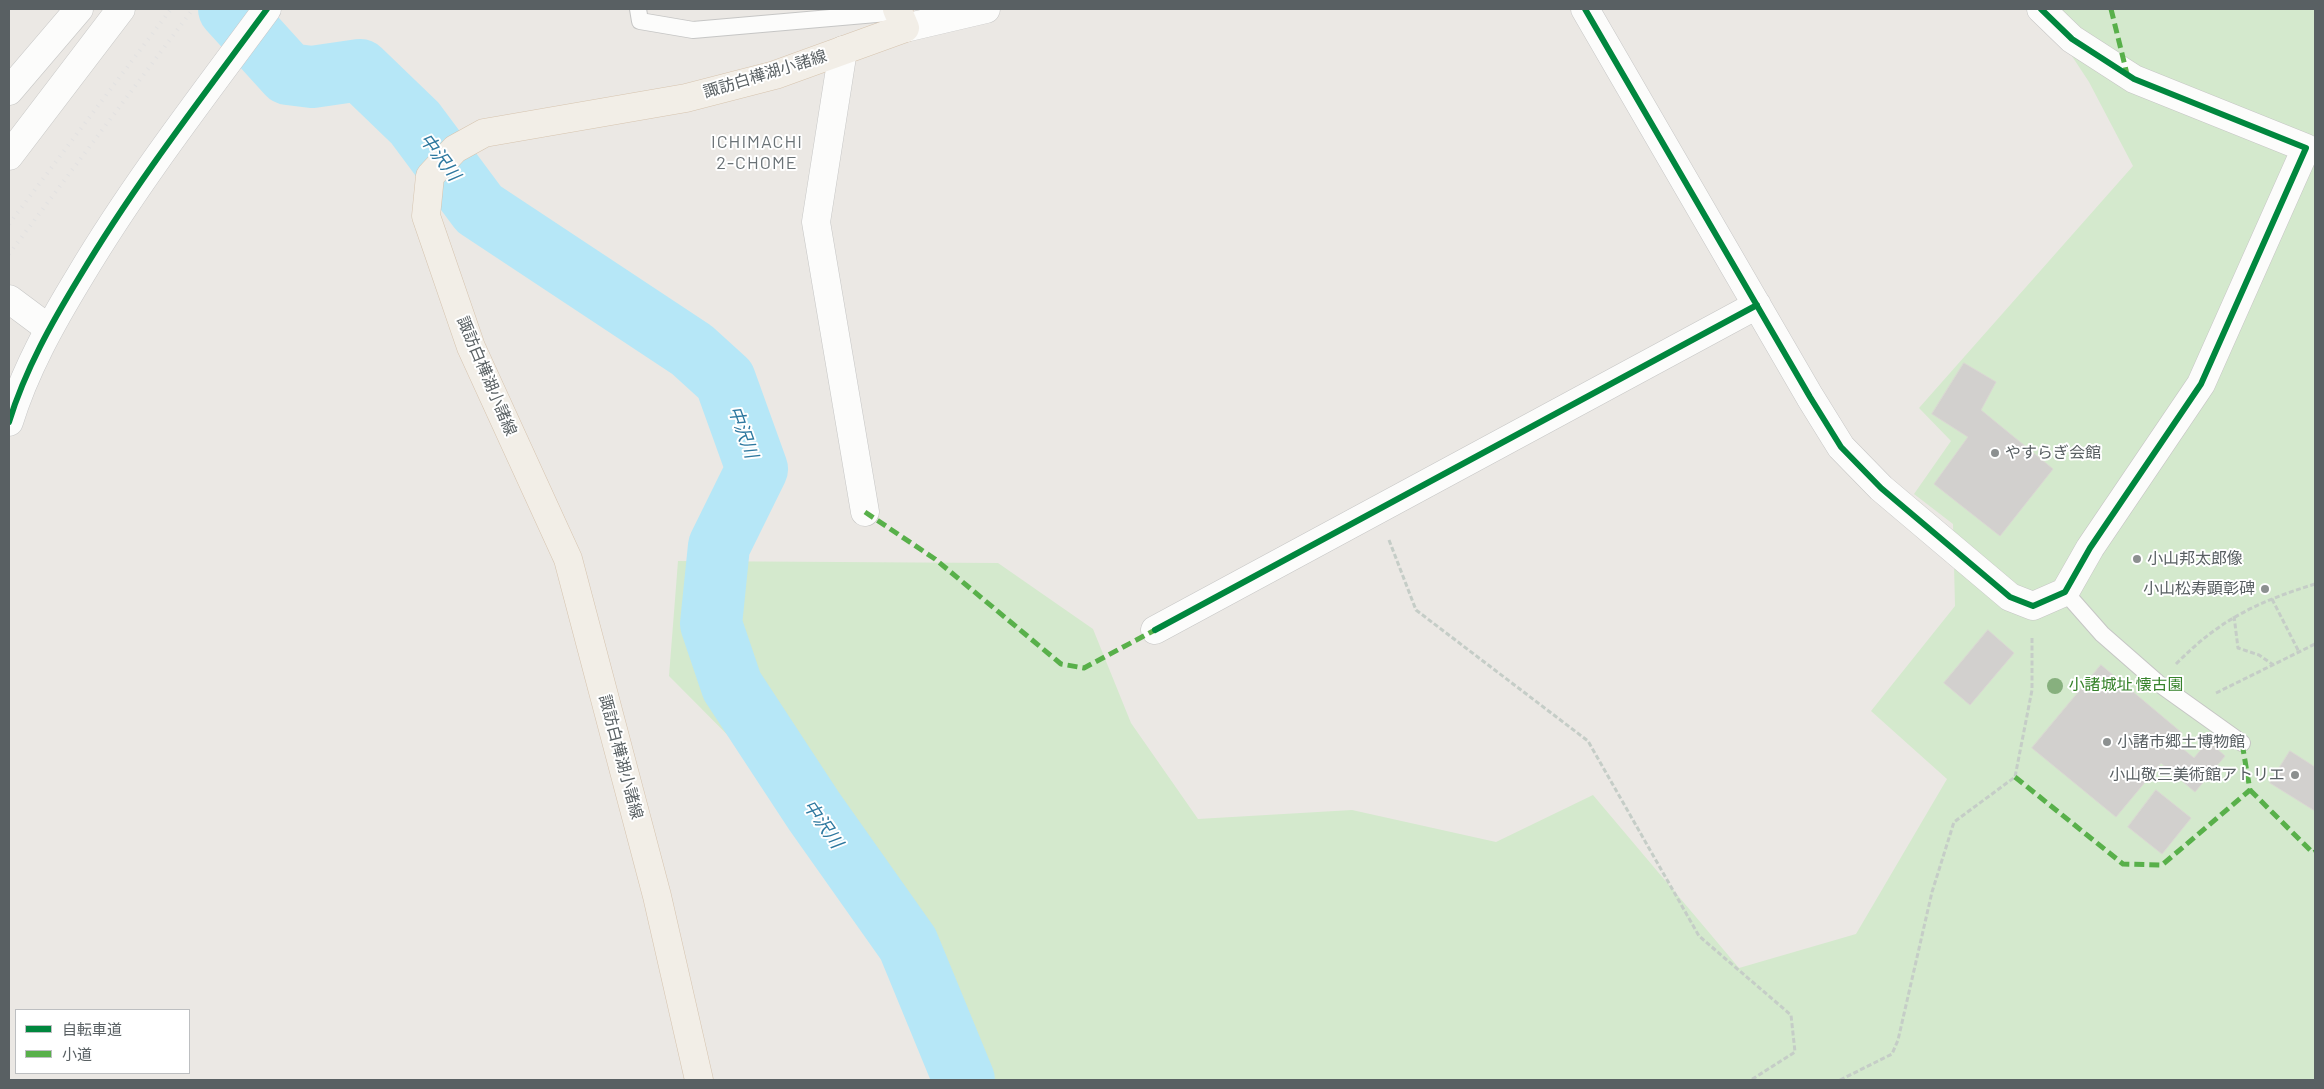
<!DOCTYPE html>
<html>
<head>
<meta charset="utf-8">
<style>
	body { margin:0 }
	#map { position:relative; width:2324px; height:1089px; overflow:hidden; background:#ebe8e4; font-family:Barlow,"Noto Sans JP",sans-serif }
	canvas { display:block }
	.frame { position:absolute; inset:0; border:10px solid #596063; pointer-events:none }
	.legend { position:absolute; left:15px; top:1009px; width:175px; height:65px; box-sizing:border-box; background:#fff; border:1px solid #bdbfc1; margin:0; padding:6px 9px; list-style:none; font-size:15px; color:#596063 }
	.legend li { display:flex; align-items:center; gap:10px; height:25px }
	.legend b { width:25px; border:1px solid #bdbfc1 }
</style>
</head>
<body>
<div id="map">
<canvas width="2324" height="1089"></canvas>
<div class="frame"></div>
<ul class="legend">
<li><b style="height:6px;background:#00873e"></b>自転車道</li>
<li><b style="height:6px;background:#58b04a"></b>小道</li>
</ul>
</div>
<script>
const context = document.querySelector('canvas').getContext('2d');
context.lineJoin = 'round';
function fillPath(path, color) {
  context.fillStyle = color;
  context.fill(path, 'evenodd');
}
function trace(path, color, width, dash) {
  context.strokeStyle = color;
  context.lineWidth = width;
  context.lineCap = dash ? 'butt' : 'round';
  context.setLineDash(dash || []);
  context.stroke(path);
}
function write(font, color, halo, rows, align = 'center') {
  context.font = font + ' Barlow,"Noto Sans JP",sans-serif';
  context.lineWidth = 4;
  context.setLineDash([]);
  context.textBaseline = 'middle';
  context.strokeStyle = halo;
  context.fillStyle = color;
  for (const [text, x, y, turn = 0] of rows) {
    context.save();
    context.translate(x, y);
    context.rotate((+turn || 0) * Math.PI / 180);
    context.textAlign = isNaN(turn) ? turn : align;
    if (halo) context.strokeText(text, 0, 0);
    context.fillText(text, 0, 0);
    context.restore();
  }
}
fillPath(new Path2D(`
	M2041,9h274v1071h-1321l-59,-136 -266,-268 9,-115 320,2 95,66 38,94 67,96 154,-9 144,32 97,-47 146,173 117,-34 91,-155 -76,-68 84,-105 -2,-82 -39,-30 37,-53 -32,-33 214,-242 -44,-84z`), '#d4e9cd');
trace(new Path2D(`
	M229,9l59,65 24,3 48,-7 55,53 64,86 213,141 33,30 32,89 -38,77 -8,78 21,62 82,125 94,133 56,136`), '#b6e7f7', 62);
const building = new Path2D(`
	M1964,363l32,19 -15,28 72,59 -53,67 -66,-52 34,-47 -36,-23z
	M1988,630l26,23 -44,52 -26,-22z
	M2101,665l81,68 -5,11 17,14 14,-17 17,15 -30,36 -34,-29 -45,54 -84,-69z
	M2290,751l25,16v44l-45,-28z
	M2156,790l35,28 -29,36 -34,-27z`);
fillPath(building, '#d2d0ce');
trace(building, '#dad7d3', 1);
const lane = new Path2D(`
	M638,9l2,12 53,9 206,-18
	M2065,592l37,42 56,49 84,60`);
const street = new Path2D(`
	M1585,9l225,388 31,50 40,41 129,109 23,9 32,-14 25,-44 111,-164 105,-236 -172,-69 -62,-40 -31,-30
	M905,28l81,-19
	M843,50l-27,172 49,290
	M9,91l70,-82
	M9,156l112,-147
	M9,299l39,29
	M1155,630l602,-325`);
const secondary = new Path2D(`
	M9,422c16,-52 43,-100 71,-146 56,-94 123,-180 187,-267`);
const primary = new Path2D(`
	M699,1080l-42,-184 -89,-337 -97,-212 -45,-131 4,-40 25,-27 29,-16 202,-35 89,-23 130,-47 -8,-19`);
trace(lane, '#c6c6c5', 18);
trace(street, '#c6c6c5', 29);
trace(secondary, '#c7c7c7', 29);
trace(primary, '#d6c4af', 29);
trace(new Path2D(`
	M1389,540l27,70 172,131 111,195 92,79 4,37 -44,28
	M2272,599l27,53
	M2234,616l4,32 21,7 13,9
	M2176,664c43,-44 81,-62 139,-80
	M2216,693l99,-49
	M1840,1080l52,-26 6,-14 34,-148 22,-70 61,-45 17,-87v-53`), '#c5cdc7', 3, [5, 2.5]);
trace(lane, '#fcfcfb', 16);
trace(street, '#fcfcfb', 28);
trace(secondary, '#fcfcfb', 28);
trace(primary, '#f2eee7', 28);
trace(new Path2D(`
	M9,224l162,-215
	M9,254l184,-245`), '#e2e1e1', 4, [1, 6]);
trace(new Path2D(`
	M2111,9l16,65
	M865,512l70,47 126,105 23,4 71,-38
	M2015,777l108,87 39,1 88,-75 -8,-47
	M2250,790l63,63 2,-1`), '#58b04a', 5, [10, 5]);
trace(new Path2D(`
	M1585,9l225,388 31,50 40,41 129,109 23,9 32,-14 25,-44 111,-164 105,-236 -172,-69 -62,-40 -31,-30
	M9,422c16,-52 43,-100 71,-146 56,-94 123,-180 187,-267
	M1155,630l602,-325`), '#00873e', 6);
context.fillStyle = '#87b07e';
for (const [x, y] of [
	[2055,686]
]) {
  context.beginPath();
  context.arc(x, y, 8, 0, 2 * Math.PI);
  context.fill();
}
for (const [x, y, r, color] of [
	[1995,453,5,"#8c9090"],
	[2137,559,5,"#8c9090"],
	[2265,589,5,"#8c9090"],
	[2107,742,5,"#8c9090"],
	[2295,775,5,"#8c9090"]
]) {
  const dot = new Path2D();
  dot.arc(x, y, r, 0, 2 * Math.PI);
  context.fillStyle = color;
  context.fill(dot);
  trace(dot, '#fff', 2);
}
write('16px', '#596063', '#fff', [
	["諏訪白樺湖小諸線",765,74,-17],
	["諏訪白樺湖小諸線",487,376,67],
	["諏訪白樺湖小諸線",621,757,75]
]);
write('16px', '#596063', '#fff', [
	["やすらぎ会館",2005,453],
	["小山邦太郎像",2147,559],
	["小山松寿顕彰碑",2255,589,"right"],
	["小諸市郷土博物館",2117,742],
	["小山敬三美術館アトリエ",2285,775,"right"]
], 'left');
write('16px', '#36822b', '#fff', [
	["小諸城址 懐古園",2126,685]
]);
context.letterSpacing = '1px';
write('18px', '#6a7276', '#fff', [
	["ICHIMACHI",757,142],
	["2-CHOME",757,163]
]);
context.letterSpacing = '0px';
write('italic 18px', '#2d789f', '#fff', [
	["中沢川",440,157,53],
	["中沢川",743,432,70],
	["中沢川",823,824,55]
]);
</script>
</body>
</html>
